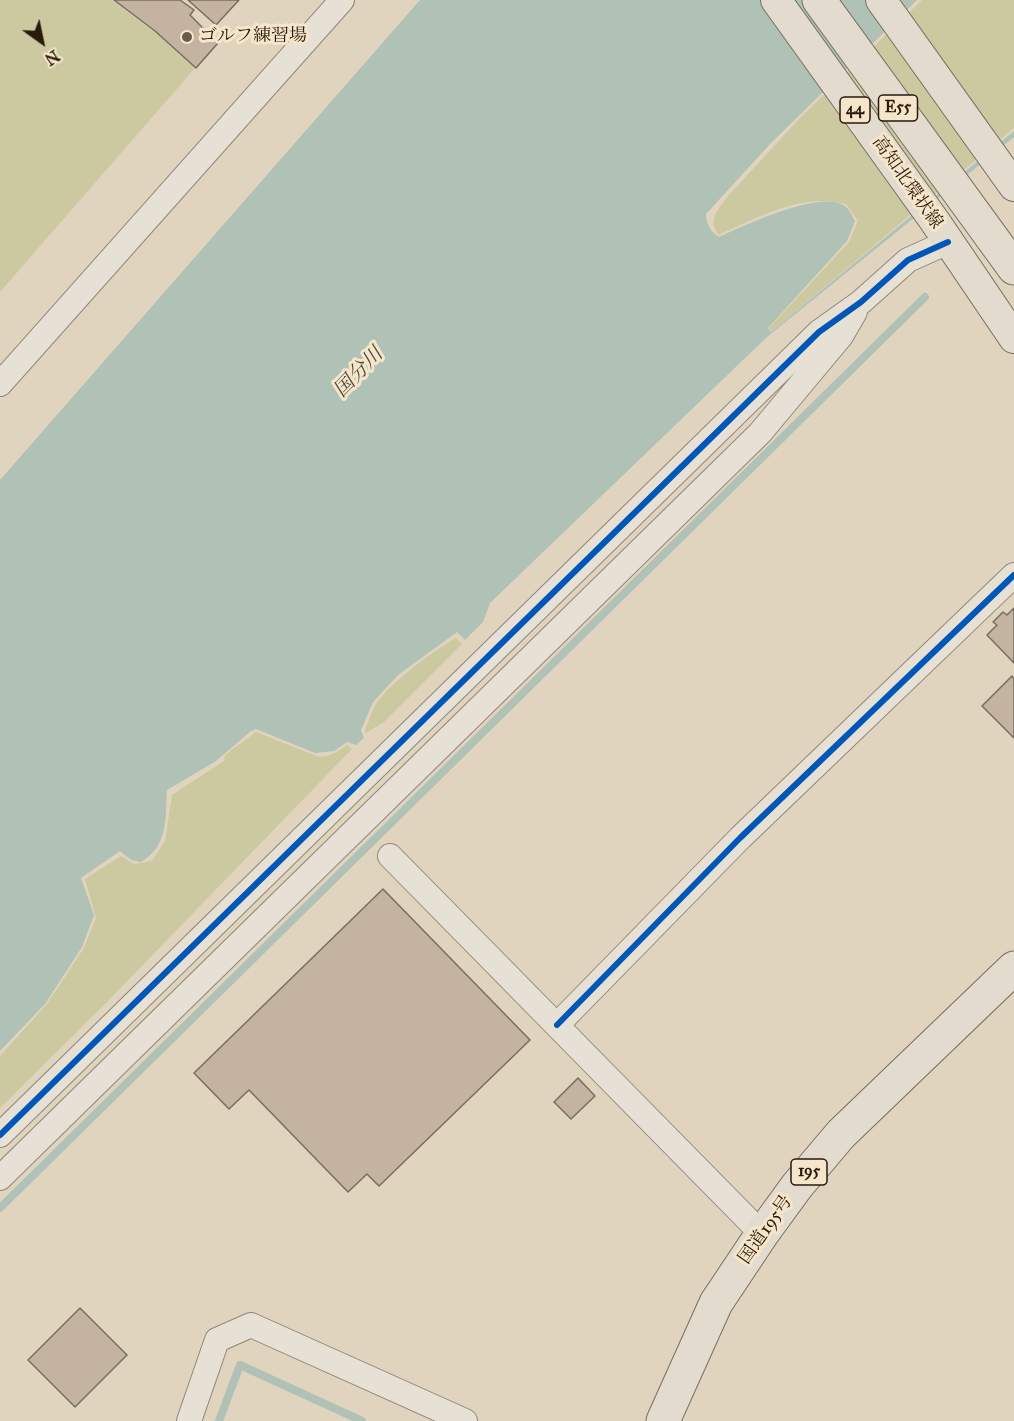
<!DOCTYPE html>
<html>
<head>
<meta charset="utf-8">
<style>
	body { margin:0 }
	#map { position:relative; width:1014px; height:1421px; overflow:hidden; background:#e0d4be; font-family:"IM FELL Great Primer",serif }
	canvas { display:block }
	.north { position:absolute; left:12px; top:12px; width:60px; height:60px; -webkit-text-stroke:4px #f5e6cb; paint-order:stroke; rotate:147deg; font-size:16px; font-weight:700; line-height:24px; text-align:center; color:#2a1a0a }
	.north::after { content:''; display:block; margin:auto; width:21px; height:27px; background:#2a1a0a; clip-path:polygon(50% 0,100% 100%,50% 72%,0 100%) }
</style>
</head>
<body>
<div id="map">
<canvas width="1014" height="1421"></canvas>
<div class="north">N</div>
</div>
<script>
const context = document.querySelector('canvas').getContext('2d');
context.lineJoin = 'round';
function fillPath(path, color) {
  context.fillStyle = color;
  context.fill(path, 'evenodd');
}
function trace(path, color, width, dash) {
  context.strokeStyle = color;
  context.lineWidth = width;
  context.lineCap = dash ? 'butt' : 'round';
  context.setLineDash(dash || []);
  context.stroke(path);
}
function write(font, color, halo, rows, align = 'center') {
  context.font = font + ' "IM FELL Great Primer","Noto Serif JP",serif';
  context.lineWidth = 6;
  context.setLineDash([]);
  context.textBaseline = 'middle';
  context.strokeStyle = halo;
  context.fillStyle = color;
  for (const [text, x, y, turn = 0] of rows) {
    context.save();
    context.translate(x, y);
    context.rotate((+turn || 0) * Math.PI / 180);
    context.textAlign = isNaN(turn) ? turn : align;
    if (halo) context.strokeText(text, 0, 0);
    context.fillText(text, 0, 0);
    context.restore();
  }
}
fillPath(new Path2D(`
	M0,0h112l44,33 39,35 -195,224z
	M922,0h92v128l-242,203 -3,-3 80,-86 9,-21 -12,-17c-44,-12 -89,14 -128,31l-5,-11 2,-10 13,-18 74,-80z
	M456,638l6,6 -78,78 -18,11 -1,-3c4,-8 6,-19 11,-26 15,-22 57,-53 80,-66z
	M256,732l63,25c11,0 19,-6 28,-12l5,4 -246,254 -106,105v-52l47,-52 37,-56 12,-30 -11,-39 36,-23 13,8 18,-3 13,-20 7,-46 52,-34 1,-6z`), '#ccc8a0');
fillPath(new Path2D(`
	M420,0h497l-147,144 -64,70c0,10 5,18 13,23 25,-11 102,-48 126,-31 4,3 7,10 10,15l-8,20 -79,87 3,4 243,-201v6l-247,200 -277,266 -7,19 -18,18 -8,-8 -59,43 -25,27 -12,28 3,8 -8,7 -9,-3 -13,9 -19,2 -59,-24 -5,2 -35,30 -49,29c-2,28 2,55 -26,72l-10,-2 -11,-9 -39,27 13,37 -12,32 -37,57 -45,47v-571z`), '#b0c1b6');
trace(new Path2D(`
	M0,1208l925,-911
	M219,1421l21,-56 122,56`), '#b0c1b6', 8);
const building = new Path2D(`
	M114,0h66l14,10 -4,5 28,28 -22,25 -41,-37z
	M188,0h51l-23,25z
	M1014,608v55l-27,-28 10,-10 -4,-3 10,-10 4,3z
	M1012,676l2,3v59l-32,-32z
	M383,889l147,151 -151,146 -12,-12 -19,18 -99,-102 -20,19 -35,-36z
	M578,1078l17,18 -24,23 -17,-17z
	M80,1308l47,47 -52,52 -47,-47z`);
fillPath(building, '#c4b3a0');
trace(building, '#766e60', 1.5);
const minor = new Path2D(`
	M0,384l342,-384
	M390,856l372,378
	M557,1025l183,-187 274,-263
	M0,1135l819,-803 42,-30 47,-42 40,-18
	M0,1178l760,-745 81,-97 14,-24
	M189,1421l28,-81 34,-15 214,96`);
const major = new Path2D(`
	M776,0l158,220 80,118
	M881,0l133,186`);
const highway = new Path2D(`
	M819,0l195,268
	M663,1421l53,-118 46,-69 35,-48 44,-52 173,-166`);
trace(minor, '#908779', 26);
trace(major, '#766e60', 32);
trace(highway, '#766e60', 35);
trace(minor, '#e6e0d5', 24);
trace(major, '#e2dbce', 30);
trace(highway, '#e2dbce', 33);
trace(new Path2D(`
	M557,1025l183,-187 274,-263
	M0,1135l819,-803 42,-30 47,-42 40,-18`), '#0057b8', 6);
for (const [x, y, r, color] of [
	[187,37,6,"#6a5b49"]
]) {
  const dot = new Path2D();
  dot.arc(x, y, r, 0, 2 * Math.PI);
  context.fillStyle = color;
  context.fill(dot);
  trace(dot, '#f5e6cb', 2);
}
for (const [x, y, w] of [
	[898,108,39],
	[855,110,30],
	[809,1172,36]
]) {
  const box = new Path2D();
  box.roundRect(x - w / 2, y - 13, w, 26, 4.5);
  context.fillStyle = '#f5e6cb';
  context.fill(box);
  trace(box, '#2a1a0a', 1.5);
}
write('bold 16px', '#2a1a0a', null, [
	["E55",898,108],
	["44",855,110],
	["195",809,1172]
]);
write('18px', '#2a1a0a', '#f5e6cb', [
	["ゴルフ練習場",199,37]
], 'left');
write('18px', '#2a1a0a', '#f5e6cb', [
	["高知北環状線",907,183,55],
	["国道195号",766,1230,-55]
]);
write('italic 20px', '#4c4a3c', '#f5e6cb', [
	["国分川",359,373,-46]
]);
</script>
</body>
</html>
